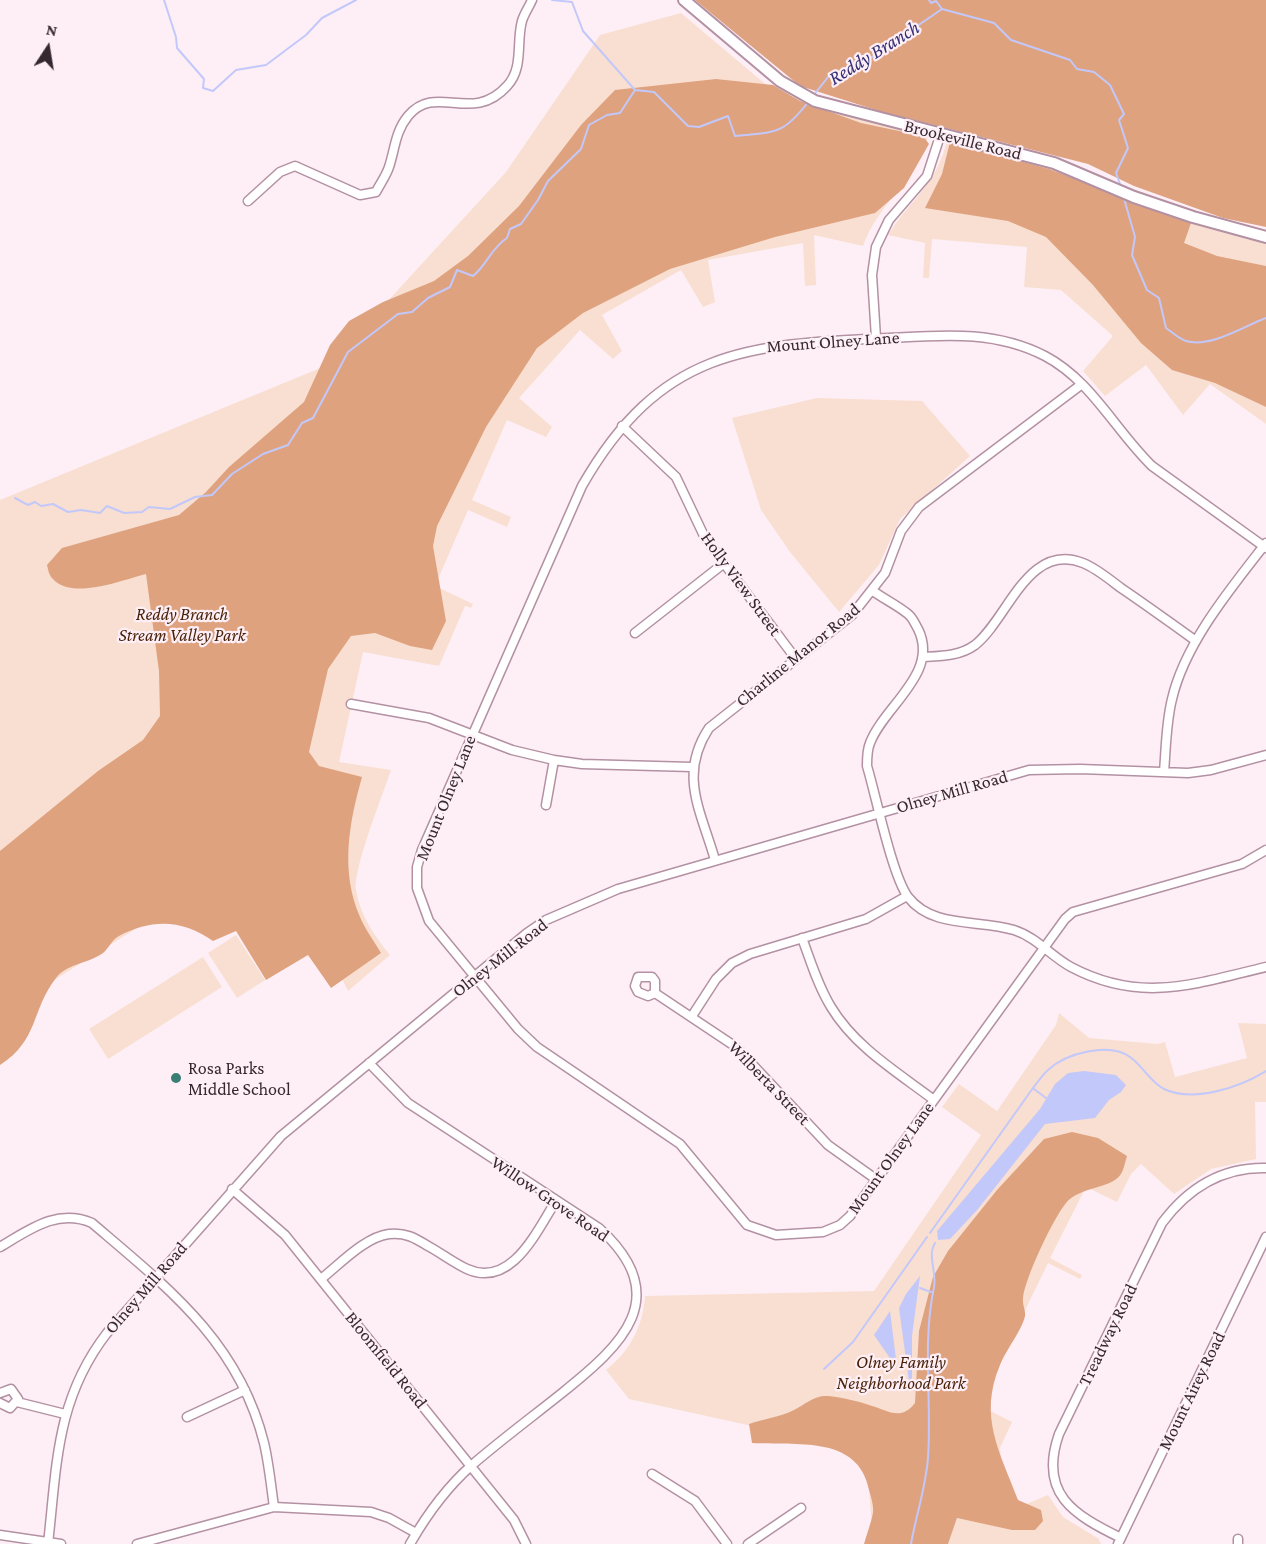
<!DOCTYPE html>
<html>
<head>
<meta charset="utf-8">
<style>
	body { margin:0 }
	#map { position:relative; width:1266px; height:1544px; overflow:hidden; background:#feeff7; font-family:"Crimson Pro",serif }
	canvas { display:block }
	.north { position:absolute; left:18px; top:18px; width:60px; height:60px; -webkit-text-stroke:4px #feeff7; paint-order:stroke; rotate:12deg; font-size:16px; font-weight:700; line-height:24px; text-align:center; color:#362830 }
	.north::after { content:''; display:block; margin:auto; width:21px; height:27px; background:#362830; clip-path:polygon(50% 0,100% 100%,50% 72%,0 100%) }
</style>
</head>
<body>
<div id="map">
<canvas width="1266" height="1544"></canvas>
<div class="north">N</div>
</div>
<script>
const context = document.querySelector('canvas').getContext('2d');
context.lineJoin = 'round';
function fillPath(path, color) {
  context.fillStyle = color;
  context.fill(path, 'evenodd');
}
function trace(path, color, width, dash) {
  context.strokeStyle = color;
  context.lineWidth = width;
  context.lineCap = dash ? 'butt' : 'round';
  context.setLineDash(dash || []);
  context.stroke(path);
}
function write(font, color, halo, rows, align = 'center') {
  context.font = font + ' "Crimson Pro",serif';
  context.lineWidth = 4.5;
  context.setLineDash([]);
  context.textBaseline = 'middle';
  context.strokeStyle = halo;
  context.fillStyle = color;
  for (const [text, x, y, turn = 0] of rows) {
    context.save();
    context.translate(x, y);
    context.rotate((+turn || 0) * Math.PI / 180);
    context.textAlign = isNaN(turn) ? turn : align;
    if (halo) context.strokeText(text, 0, 0);
    context.fillText(text, 0, 0);
    context.restore();
  }
}
fillPath(new Path2D(`
	M681,13l83,70 26,18 9,-7 130,38c-9,45 -51,71 -66,114l-49,-11 2,50 -11,1 -2,-43 -95,17 7,42 -12,5 -22,-37 -79,45 20,36 -9,8 -33,-29 -61,68 33,29 -6,10 -39,-17 -35,80 39,17 -4,10 -39,-17 -33,76 38,18 -2,4 -6,-2 -26,60 -76,-14 -24,110 52,8c-8,24 -38,99 -35,120 4,25 19,47 34,65l-42,36 -42,-85 -83,-32 -223,140v-514l330,-136 176,-192 94,-137z
	M948,137l60,13 91,32 167,53v189l-56,-40 -27,31 -37,-50 -41,31 -22,-25 30,-35 -52,-46 -37,-3 3,-40 -95,-8 -3,39h-6l2,-35 -37,-8c24,-38 49,-50 60,-98z
	M817,398l105,3 48,55 -70,63 -21,46 -40,47 -49,-60 -29,-42 -29,-92z
	M236,935l29,45 -28,18 -29,-45z
	M203,957l19,30 -114,72 -19,-30z
	M1059,1013l30,25 69,6 7,-2 10,35 72,-19 -9,-35 28,1v78h-11l1,57 -45,10 -37,25 -33,-30 -10,10 -14,28 -31,-15 -36,71 32,17 -2,4 -32,-16 -69,142 33,17 -12,26 3,41 9,21 36,-15 15,22 36,22 2,5h-153l9,-26 14,3 -19,-6 -10,29h-78l9,-5 -7,-88 -237,-52 -23,-29c24,-19 37,-44 39,-74l229,-5 107,-156 -39,-28 17,-23 38,27 59,-86z`), '#f8dfd1');
fillPath(new Path2D(`
	M695,0h571v227l-43,-9 -89,-32 -46,-22 -209,-53 -79,-25z
	M716,79l57,6 27,16 61,22 62,13 6,8 -25,44 -29,25 -100,24 -105,32 -87,44 -46,35 -51,79 -49,99 -4,20 13,75 -14,29 -22,-4 -35,-13 -24,3 -23,33 -19,83 10,14 43,11c-13,46 -22,94 -2,140 5,12 14,24 21,36l-50,35 -23,-33 -42,25 -30,-49 -23,10c-30,-21 -60,-23 -94,-5 -8,4 -11,15 -19,19 -15,9 -33,9 -44,23 -25,32 -17,62 -56,87v-214l98,-80 45,-31 17,-24 -1,-45 -13,-97c-24,6 -75,27 -94,4 -3,-3 -4,-9 -5,-13l15,-17 117,-33 27,-23 23,-25 75,-65 26,-57 19,-24 34,-19 51,-21 34,-25 51,-50 62,-81 34,-35z
	M950,142l99,27 142,54 -7,20 33,13 49,10v141l-51,-24 -43,-13 -31,-27 -48,-58 -47,-48 -38,-16 -83,-13 17,-34z
	M1072,1132l26,6 29,18c-2,6 -3,13 -6,18 -9,15 -41,12 -55,29 -13,16 -41,75 -43,95 -1,6 3,13 2,18 -3,14 -19,34 -25,49 -22,52 0,87 18,135l23,10 2,11 -8,9h-23l-55,-12 -9,26h-84c3,-11 7,-21 9,-31 1,-7 -2,-16 -4,-23 -11,-56 -74,-44 -117,-47l-3,-19c14,-5 31,-7 45,-14 12,-6 20,-15 34,-14 12,1 30,5 41,9 19,5 31,17 46,-2l4,-72 14,-54 15,-26 49,-61 47,-51z`), '#dfa27f');
fillPath(new Path2D(`
	M1084,1071l32,4 10,10 -5,7 -12,8 -14,18 -50,6 -67,85 -28,30 -12,1 -1,-9 103,-122 15,-25 13,-11z
	M920,1276l-8,60v53h-2l-11,-81 7,-14z
	M890,1311l6,48 -4,2 -18,-26z`), '#c3c8fa');
trace(new Path2D(`
	M164,0l12,37 1,11 27,31 -1,9 10,3 23,-21 30,-5 40,-30 16,-17 34,-18
	M552,0l20,2 11,29 52,59 19,2 34,34 11,1 29,-11 7,20c41,-4 48,-1 74,-35
	M929,0l2,3 5,-2 6,8
	M813,96l15,-19 25,-7 89,-61 52,14 17,17 59,20 7,9 17,3 16,13 14,29 -5,6 9,28 -12,25 5,14
	M1123,195l12,42 -3,18 15,35 12,8 7,30c6,4 13,11 20,13 25,7 56,-14 80,-23
	M15,498l13,7 7,-3 6,4 12,-2 15,8 13,-2 19,3 7,-7 17,7 18,-1 7,-5 21,2 25,-12 17,-2 20,-21 31,-20 25,-9 14,-22 11,-5 35,-66 50,-38 14,-2 16,-14 22,-11 7,-17 16,6c14,-11 18,-28 34,-38l3,-9 11,-5 17,-24 10,-19 33,-32 8,-24 18,-10 13,-2 15,-23
	M1034,1089l12,9
	M930,1233l103,-145c5,-6 9,-13 15,-18 18,-17 61,-28 82,-13 13,9 20,25 34,32 30,14 76,-2 102,-18
	M920,1288l11,4
	M824,1369l29,-27 74,-105
	M911,1544c5,-28 15,-58 17,-86 4,-58 -6,-114 6,-171 3,-15 -7,-31 1,-44`), '#c3c8fa', 2);
const minor = new Path2D(`
	M248,201l32,-29 15,-6 65,29 16,-3c4,-8 10,-16 13,-25 6,-18 6,-35 19,-51 28,-34 64,9 99,-30 17,-18 9,-44 15,-65 2,-7 7,-14 10,-21
	M876,338l-4,-63 4,-28 13,-27 38,-44 14,-43
	M622,426l54,51 29,61 91,121
	M1266,548l-114,-82c-37,-36 -61,-86 -107,-110 -50,-26 -102,-21 -156,-18 -144,6 -229,12 -307,148l-160,364 -5,17v21l12,33 89,108 19,18 143,97 67,81 29,10 47,-3 17,-7 10,-9 215,-297 8,-7 169,-48 24,-14
	M873,591c11,8 24,14 35,23 5,4 7,10 10,15 22,44 -34,77 -48,114 -3,7 -3,15 -3,23 9,30 25,109 41,131 25,32 70,22 106,33 22,7 37,26 57,37 70,37 123,17 195,0
	M635,633l88,-69
	M923,657c18,-1 37,-1 52,-12 33,-26 53,-104 108,-82 13,5 26,16 38,25 25,17 50,35 75,53
	M351,704l78,14 83,32 42,10 28,4 110,3
	M1164,772c2,-24 2,-49 8,-73 13,-56 59,-111 94,-156
	M546,805l8,-45
	M715,860c-14,-49 -37,-85 -6,-132l143,-113 33,-42 16,-42 18,-24 163,-123
	M802,938c9,24 16,48 29,69 24,40 66,65 103,93
	M655,993v-12l-3,-4h-14l-3,9 3,6 10,4 7,-3 81,54 92,98 49,35
	M692,1016l24,-37 16,-16 18,-9 116,-35 41,-23
	M369,1063l39,40 191,125c76,69 23,117 -37,165 -30,24 -61,47 -90,72 -25,22 -46,51 -62,79
	M232,1189l53,46 229,285 12,24
	M0,1247c29,-17 57,-39 92,-24 75,64 147,119 172,220 5,21 7,43 10,64
	M321,1279c19,-15 44,-42 68,-45 16,-2 26,4 39,12 13,7 26,17 39,23 45,20 70,-39 89,-68
	M0,1393l11,-4 7,10 -8,9 -10,-5
	M17,1402l48,12
	M187,1417l58,-27
	M652,1474l43,27 32,43
	M0,1535l61,9
	M1121,1538c-47,-23 -83,-44 -62,-104l103,-211c26,-35 60,-56 104,-55
	M1238,1539v5
	M48,1544c9,-80 8,-145 59,-211l174,-197 246,-203 19,-13 72,-31 411,-119 51,-1 108,4 23,-3 55,-15
	M137,1544l137,-37 97,5 18,6 27,15
	M748,1544l53,-36
	M1118,1544l148,-307`);
const tertiary = new Path2D(`
	M684,0l96,81 35,20 239,62 80,34 59,20 73,20`);
trace(minor, '#b391a3', 11);
trace(tertiary, '#b391a3', 14);
trace(minor, '#fff', 8);
trace(tertiary, '#fff', 10);
for (const [x, y, r, color] of [
	[176,1078,6,"#3a7f74"]
]) {
  const dot = new Path2D();
  dot.arc(x, y, r, 0, 2 * Math.PI);
  context.fillStyle = color;
  context.fill(dot);
  trace(dot, '#feeff7', 2);
}
write('18px', '#362830', '#feeff7', [
	["Brookeville Road",963,140,14],
	["Mount Olney Lane",833,342,-4],
	["Holly View Street",741,584,54],
	["Charline Manor Road",798,655,-39],
	["Olney Mill Road",952,792,-16],
	["Mount Olney Lane",446,798,-68],
	["Olney Mill Road",500,958,-38],
	["Wilberta Street",769,1083,46],
	["Mount Olney Lane",891,1158,-54],
	["Willow Grove Road",550,1199,34],
	["Olney Mill Road",146,1288,-49],
	["Treadway Road",1108,1335,-64],
	["Bloomfield Road",386,1360,51],
	["Mount Airey Road",1192,1391,-64]
]);
write('italic 18px', '#461f04', '#feeff7', [
	["Reddy Branch",182,614],
	["Stream Valley Park",182,635],
	["Olney Family",901,1362],
	["Neighborhood Park",901,1383]
]);
write('18px', '#362830', '#feeff7', [
	["Rosa Parks",188,1068],
	["Middle School",188,1089]
], 'left');
write('italic 20px', '#312e74', '#feeff7', [
	["Reddy Branch",874,53,-32]
]);
</script>
</body>
</html>
